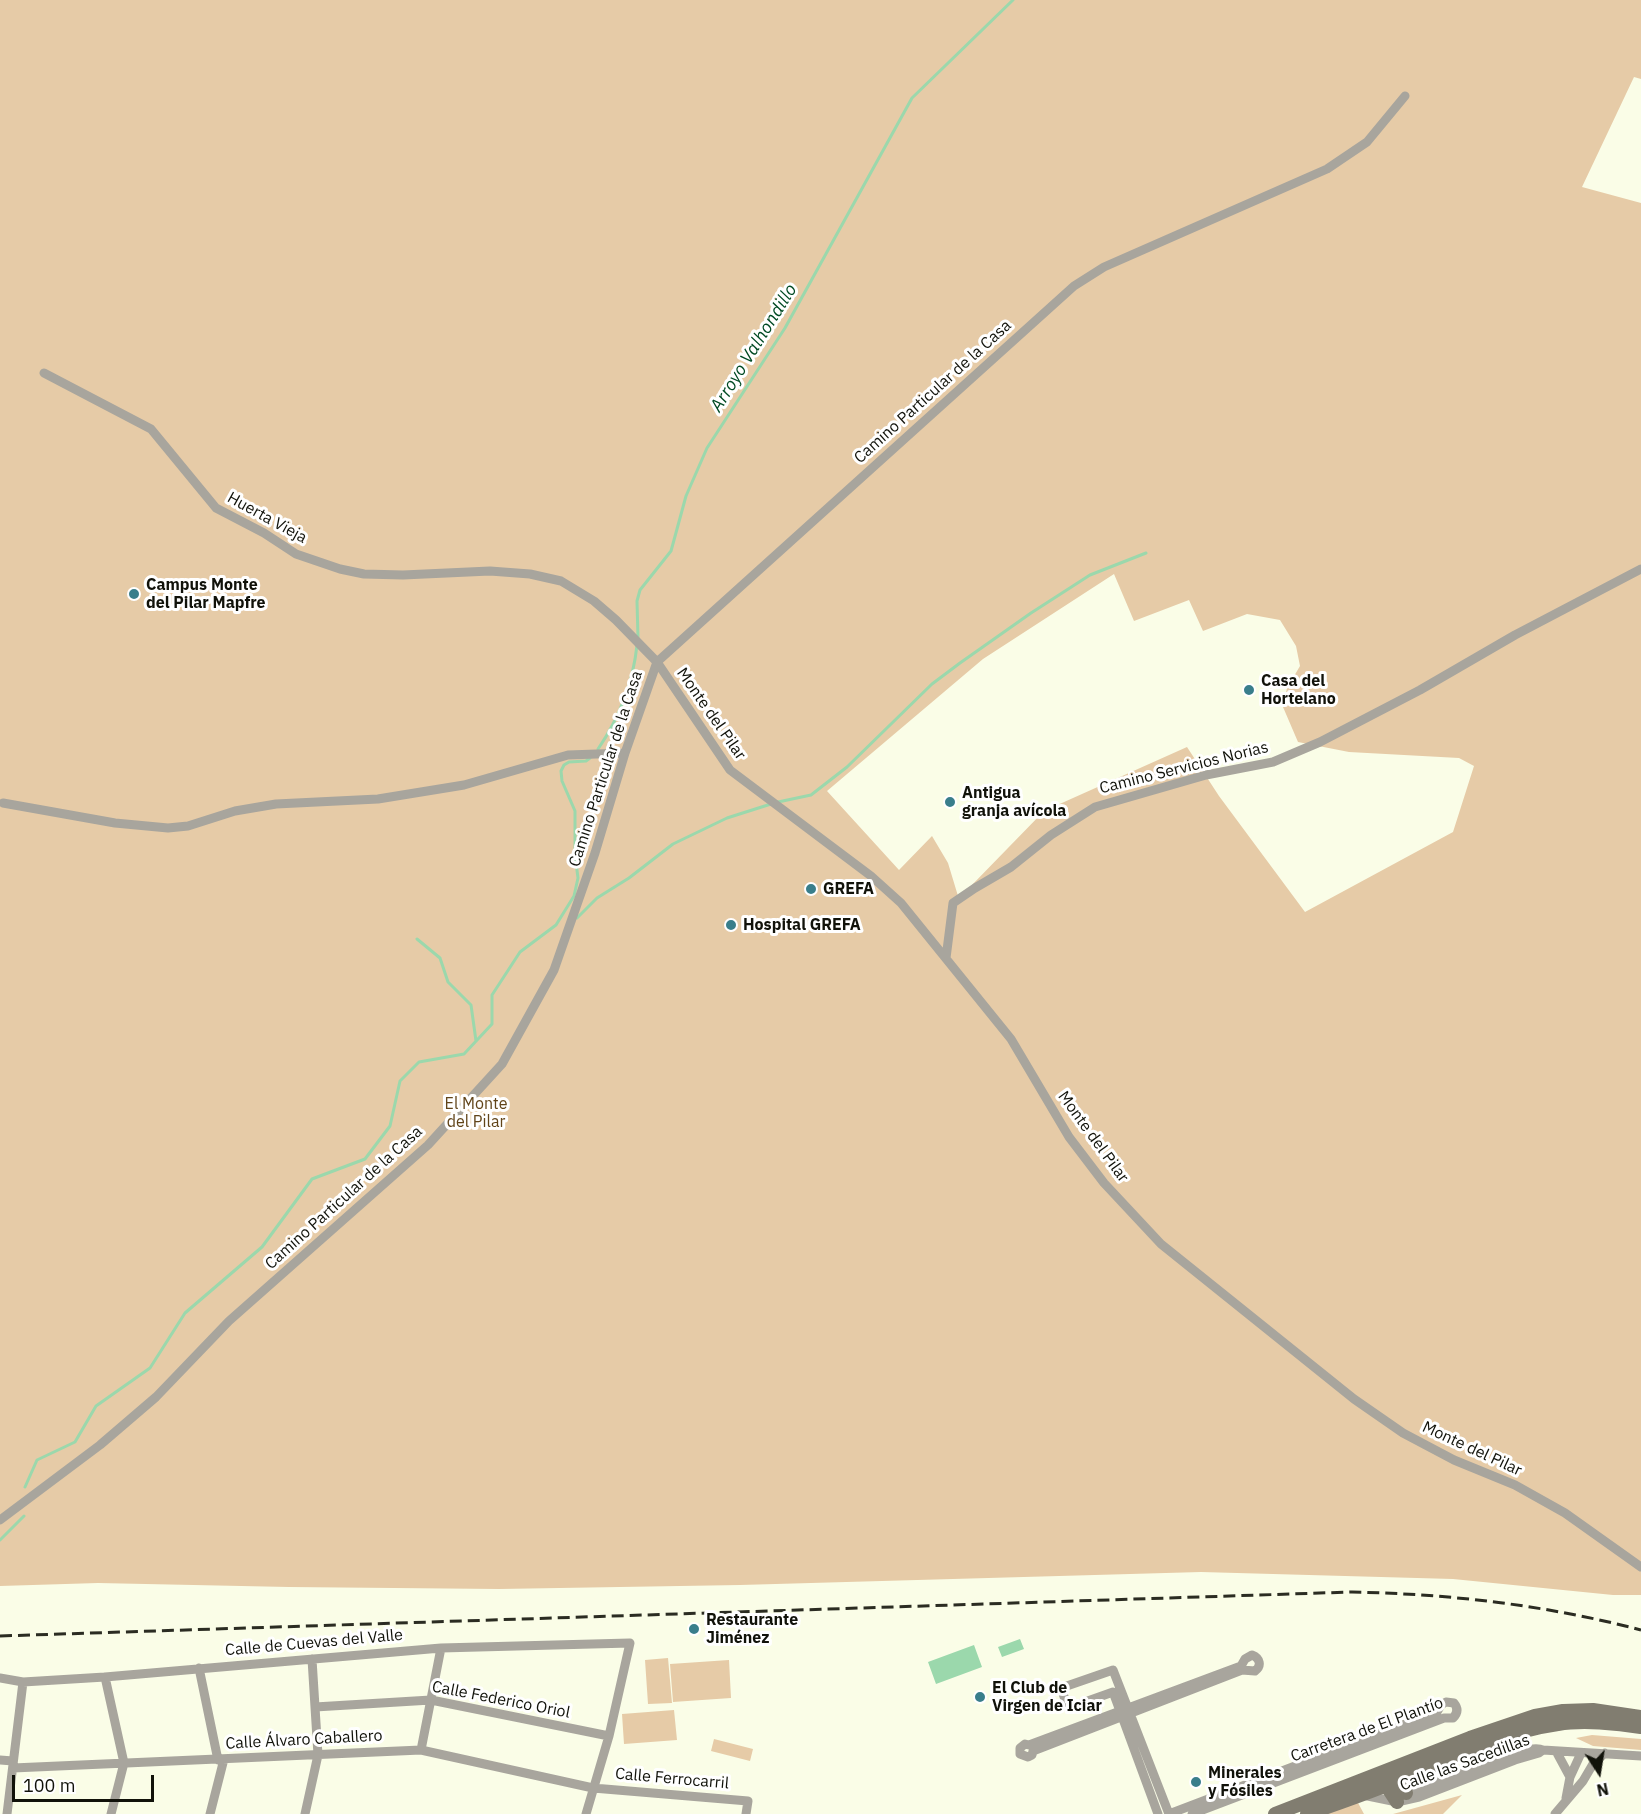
<!DOCTYPE html>
<html>
<head>
<meta charset="utf-8">
<style>
	body { margin:0 }
	#map { position:relative; width:1641px; height:1814px; overflow:hidden; background:#fafde7; font-family:"IBM Plex Sans",sans-serif }
	canvas { display:block }
	.north { position:absolute; left:1569px; top:1742px; width:60px; height:60px; -webkit-text-stroke:4px #fff; paint-order:stroke; rotate:168deg; font-size:16px; font-weight:700; line-height:24px; text-align:center; color:#11120a }
	.north::after { content:''; display:block; margin:auto; width:21px; height:27px; background:#11120a; clip-path:polygon(50% 0,100% 100%,50% 72%,0 100%) }
	.scale { position:absolute; left:12px; top:1775px; width:142px; height:27px; box-sizing:border-box; border:3px solid #11120a; border-top:0; padding-left:8px; font-size:18px; line-height:21px; white-space:nowrap; color:#11120a; -webkit-text-stroke:4px #fff; paint-order:stroke }
</style>
</head>
<body>
<div id="map">
<canvas width="1641" height="1814"></canvas>
<div class="north">N</div>
<div class="scale">100 m</div>
</div>
<script>
const context = document.querySelector('canvas').getContext('2d');
context.lineJoin = 'round';
function fillPath(path, color) {
  context.fillStyle = color;
  context.fill(path, 'evenodd');
}
function trace(path, color, width, dash) {
  context.strokeStyle = color;
  context.lineWidth = width;
  context.lineCap = dash ? 'butt' : 'round';
  context.setLineDash(dash || []);
  context.stroke(path);
}
function write(font, color, halo, rows, align = 'center') {
  context.font = font + ' "IBM Plex Sans",sans-serif';
  context.lineWidth = 6;
  context.setLineDash([]);
  context.textBaseline = 'middle';
  context.strokeStyle = halo;
  context.fillStyle = color;
  for (const [text, x, y, turn = 0] of rows) {
    context.save();
    context.translate(x, y);
    context.rotate((+turn || 0) * Math.PI / 180);
    context.textAlign = isNaN(turn) ? turn : align;
    if (halo) context.strokeText(text, 0, 0);
    context.fillText(text, 0, 0);
    context.restore();
  }
}
fillPath(new Path2D(`
	M0,0h1641v79l-7,-2 -52,110 59,16v1392h-28l-160,-16 -252,-7 -461,13 -241,4 -210,-2 -191,-4 -98,3zM1114,574l20,47 55,-21 14,31 44,-17 33,6 16,26 4,20 -13,22 -4,19 15,35 51,10 110,6 15,8 -21,66 -148,80 -86,-116 -32,-49 -143,64 -74,76 -12,9 -10,-33 -16,-27 -33,34 -72,-79 156,-132z
	M668,1658l4,45 -24,1 -3,-44z
	M729,1660l2,38 -58,4 -3,-38z
	M674,1710l3,30 -53,4 -2,-30z
	M1592,1735l49,4v11l-48,-4 -17,-8z
	M714,1739l39,10 -3,12 -39,-10z
	M1462,1795l-19,19h-50z
	M1357,1801l7,13h-40z`), '#e6cba7');
fillPath(new Path2D(`
	M1020,1639l4,10 -22,8 -4,-10z
	M974,1645l8,22 -46,17 -8,-22z`), '#9bd8ac');
trace(new Path2D(`
	M638,638l-1,-37 3,-11 31,-39 15,-55 21,-48 78,-120 127,-230 101,-98
	M598,749c22,-32 35,-66 39,-104
	M778,802l33,-7 36,-28 85,-83 28,-21 71,-50 59,-38 56,-22
	M577,918l20,-20 32,-20 44,-34 54,-26 44,-14
	M417,939l23,19 8,24 23,23 5,36
	M25,1487l12,-27 38,-18 21,-36 54,-38 35,-55 77,-66 50,-68 53,-20 25,-33 10,-45 19,-19 45,-8 28,-30v-29l28,-43 36,-27 18,-29 4,-18 -3,-23v-44l-13,-30 -1,-10 3,-6 5,-3 17,-1 4,-3
	M0,1540l24,-24`), '#9bd8ac', 3);
trace(new Path2D(`
	M44,373l107,56 65,79 48,25 32,21 44,15 24,5 39,1 87,-4 40,3 31,7 33,20 22,19 41,42 73,108 141,106 30,27 110,136 58,98 35,46 57,61 193,155 49,34 51,27 61,25 50,28 76,54
	M3,803l112,20 53,5 20,-2 47,-15 41,-7 102,-5 86,-14 104,-30 57,-2
	M946,958l7,-55 22,-15 36,-21 40,-32 44,-28 111,-32 67,-13 47,-20 100,-52 95,-55 126,-66
	M0,1520l100,-75 56,-48 73,-76 199,-176 74,-81 52,-94 41,-117 30,-100 32,-91 417,-376 30,-19 223,-98 40,-27 38,-46
	M1252,1655c8,3 10,11 3,16l-13,-1 -209,81 -1,4 -4,2 -8,-3v-6l5,-4 4,1 212,-79 4,-7z
	M199,1668l19,92
	M105,1677l19,86 -13,51
	M0,1678l23,4 82,-5 336,-29 189,-5 -21,93 -23,78
	M315,1707l116,-7 178,36
	M421,1750l20,-102
	M1556,1751l14,26 -4,21
	M0,1760l13,1
	M13,1768l408,-18 172,38 155,13 -2,13
	M1570,1777l11,-24
	M1407,1788l-1,5 9,-1c23,-9 109,-51 128,-42l98,6
	M1363,1795l34,7 22,-5 96,-37 24,-7 4,-3
	M7,1814l16,-132
	M210,1814l14,-55
	M305,1814l13,-59 -6,-96
	M1158,1814l-45,-122 -45,16 -7,-20 52,-18 56,144 268,-102 4,-7 5,-3 8,1c4,5 4,10 -1,15h-9l-252,96
	M1555,1814l28,-33 10,-17 12,-11`), '#a8a59d', 9);
trace(new Path2D(`
	M1393,1779l-5,9 9,14
	M1385,1781l12,4 9,8
	M1275,1814l195,-76 65,-22 28,-5 30,-1 48,7
	M1307,1814c29,-10 58,-20 87,-32 53,-22 107,-50 164,-58 24,-4 59,-1 83,3`), '#817d70', 14);
trace(new Path2D(`
	M0,1636l1352,-44c98,2 194,13 289,38`), '#2b2c22', 3, [12, 6]);
for (const [x, y, r, color] of [
	[134,594,6,"#397e8b"],
	[1249,690,6,"#397e8b"],
	[950,802,6,"#397e8b"],
	[811,889,6,"#397e8b"],
	[731,925,6,"#397e8b"],
	[694,1629,6,"#397e8b"],
	[980,1697,6,"#397e8b"],
	[1196,1782,6,"#397e8b"]
]) {
  const dot = new Path2D();
  dot.arc(x, y, r, 0, 2 * Math.PI);
  context.fillStyle = color;
  context.fill(dot);
  trace(dot, '#fff', 2);
}
write('16px', '#11120a', '#fff', [
	["Camino Particular de la Casa",933,392,-42],
	["Huerta Vieja",267,518,29],
	["Monte del Pilar",711,714,55],
	["Camino Servicios Norias",1184,768,-14],
	["Camino Particular de la Casa",606,769,-72],
	["Monte del Pilar",1093,1137,54],
	["Camino Particular de la Casa",344,1198,-42],
	["Monte del Pilar",1472,1449,25],
	["Calle de Cuevas del Valle",314,1643,-5],
	["Calle Federico Oriol",501,1700,11],
	["Carretera de El Plantío",1367,1730,-20],
	["Calle Álvaro Caballero",304,1740,-3],
	["Calle las Sacedillas",1465,1763,-20],
	["Calle Ferrocarril",672,1779,5]
]);
write('bold 16px', '#11120a', '#fff', [
	["Campus Monte",146,585],
	["del Pilar Mapfre",146,603],
	["Casa del",1261,681],
	["Hortelano",1261,699],
	["Antigua",962,793],
	["granja avícola",962,811],
	["GREFA",823,889],
	["Hospital GREFA",743,925],
	["Restaurante",706,1620],
	["Jiménez",706,1638],
	["El Club de",992,1688],
	["Virgen de Iciar",992,1706],
	["Minerales",1208,1773],
	["y Fósiles",1208,1791]
], 'left');
write('16px', '#614419', '#fff', [
	["El Monte",476,1104],
	["del Pilar",476,1122]
]);
write('italic 18px', '#004a23', '#fff', [
	["Arroyo Valhondillo",754,348,-58]
]);
</script>
</body>
</html>
